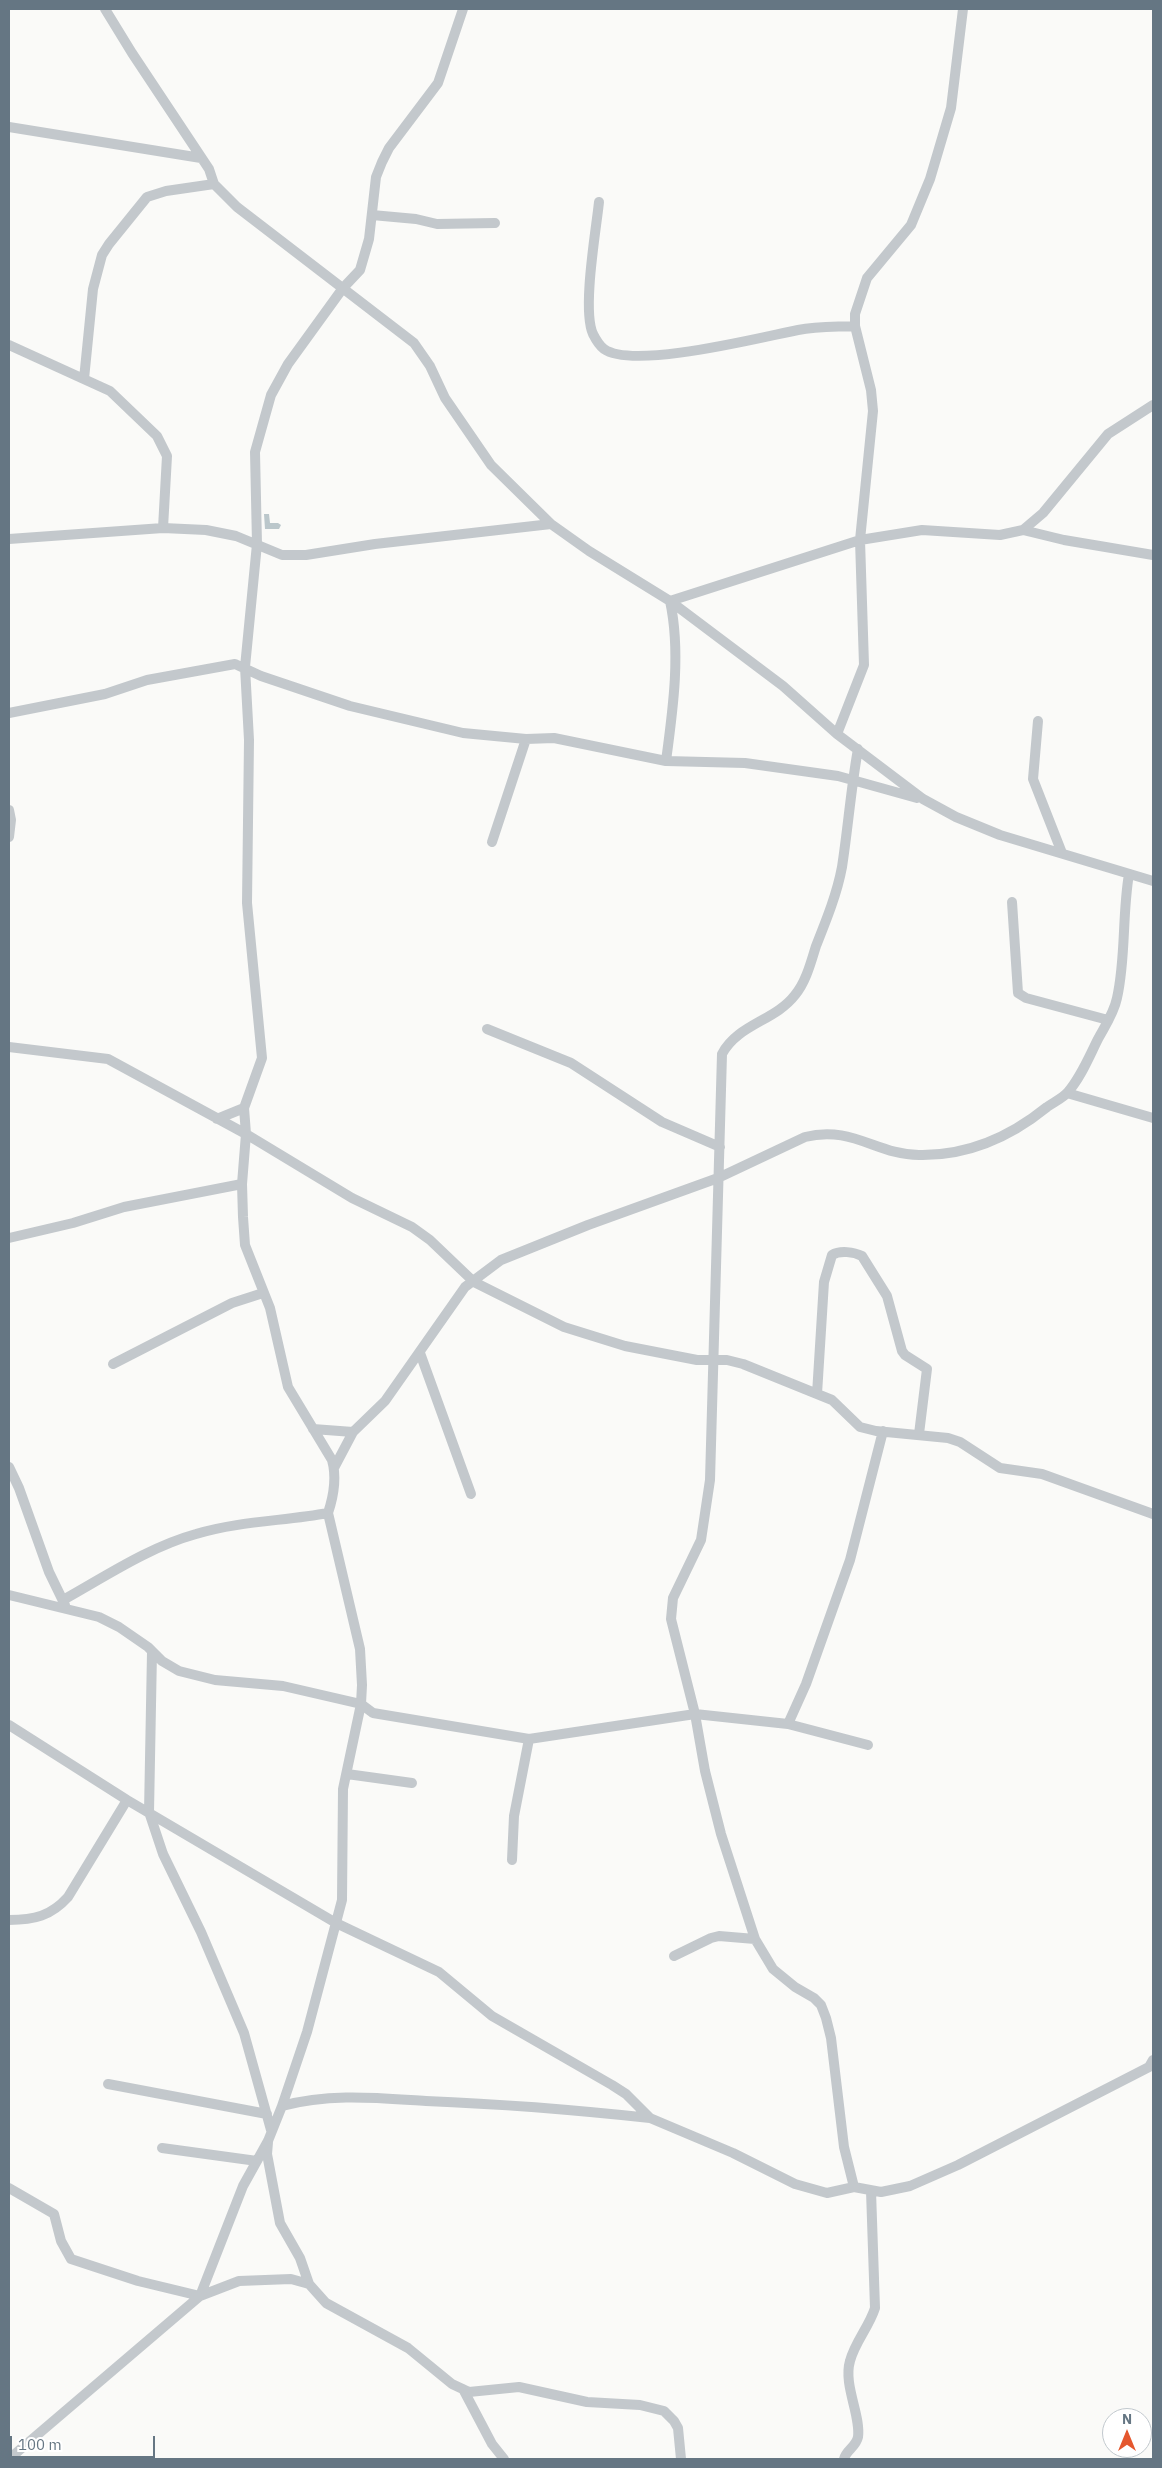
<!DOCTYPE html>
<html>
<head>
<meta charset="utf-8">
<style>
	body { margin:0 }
	#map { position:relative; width:1162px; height:2468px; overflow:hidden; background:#fafaf8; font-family:"IBM Plex Sans",sans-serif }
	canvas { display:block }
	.frame { position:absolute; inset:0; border:10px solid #657683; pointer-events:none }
	.north { position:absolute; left:1102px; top:2408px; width:50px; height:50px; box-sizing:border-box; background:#fff; border:1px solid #c1c8cd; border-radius:50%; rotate:0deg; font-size:14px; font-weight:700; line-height:20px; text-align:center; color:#657683 }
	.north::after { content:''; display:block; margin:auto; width:18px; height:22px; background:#e4572e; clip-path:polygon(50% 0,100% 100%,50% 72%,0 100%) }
	.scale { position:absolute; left:10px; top:2436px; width:145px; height:22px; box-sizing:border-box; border:2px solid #657683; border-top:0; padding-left:6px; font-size:15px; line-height:18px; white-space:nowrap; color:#657683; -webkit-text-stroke:4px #fff; paint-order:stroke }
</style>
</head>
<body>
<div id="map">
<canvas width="1162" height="2468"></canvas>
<div class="frame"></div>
<div class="north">N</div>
<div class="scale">100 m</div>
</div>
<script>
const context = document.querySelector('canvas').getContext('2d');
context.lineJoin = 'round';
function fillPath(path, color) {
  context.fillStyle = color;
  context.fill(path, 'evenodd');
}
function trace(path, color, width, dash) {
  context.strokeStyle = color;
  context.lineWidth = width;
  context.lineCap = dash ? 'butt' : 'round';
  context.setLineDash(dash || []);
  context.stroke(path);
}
fillPath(new Path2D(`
	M264,514h5l1,9h8l3,2 -2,4h-14z`), '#bbc7cb');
trace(new Path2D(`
	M105,9l27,44 77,116 5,15 23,23 177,136 16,23 15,32 46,67 60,59
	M9,127l192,31
	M599,202c-3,29 -17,108 -6,132 2,4 7,12 11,15 29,21 158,-12 194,-19 19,-4 38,-3 57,-4
	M372,215l44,4 21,5 58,-1
	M9,345l101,46 47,45 10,20 -4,72
	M84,379l9,-90 9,-34 7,-11 38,-47 19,-6 48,-7
	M1023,530l20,-17 65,-79 45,-29
	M9,539l154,-11 43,2 30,6 46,19h24l69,-11 176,-20 38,27 81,50 113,85 54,48 86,65 33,18 44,18 153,46
	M670,601l190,-61 62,-10 78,5 23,-5 41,10 89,15
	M9,713l96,-19 42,-14 88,-16 26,12 89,30 113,27 63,6 28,-1 112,23 79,2 93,13 79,22
	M1038,721l-5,58 29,74
	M837,734l27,-69 -4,-125 13,-129 -2,-21 -16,-64v-12l12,-36 44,-53 19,-46 21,-71 12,-99
	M666,761c7,-52 15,-109 4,-160
	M9,810l2,10 -2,17
	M492,842l34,-103
	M1012,902l6,91 8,5 82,22
	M487,1029l84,34 91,59 58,25
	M9,1047l99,12 138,75 106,64 60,29 18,13 44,42 90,45 61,19 72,14h30l16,4 89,36 28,27 16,4 72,7 12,4 40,26 42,6 111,40
	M1067,1093l86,25
	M217,1119l27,-11
	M9,1238l64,-15 51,-16 118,-23
	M420,1353l51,141
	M113,1364l119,-61 31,-10
	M817,1394l7,-112 8,-27c8,-5 22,-3 30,1l25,40 15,55 3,4 22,14 -8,65
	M313,1429l40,3
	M9,1467l10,21 30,84 16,33
	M334,1468l19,-36 32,-31 80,-114 36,-27 87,-35 130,-47 87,-41c47,-12 72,18 114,18 48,1 91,-18 128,-48 7,-5 16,-9 21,-15 13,-15 21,-35 30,-53 7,-13 16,-26 19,-41 9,-39 5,-83 12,-124
	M9,1595l90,22 20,10 29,20 14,14 17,10 36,9 68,6 78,18 12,9 156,26 166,-25 93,10 80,21
	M63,1600c43,-24 86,-53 133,-66 43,-13 89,-13 132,-21
	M152,1652l-3,160 14,42 38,78 43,101 27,97
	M788,1724l18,-40 44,-124 33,-129
	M9,1725l118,75 209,123 103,49 53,44 120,69 14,9 24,24 83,35 62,31 32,9 27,-6 27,5 29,-6 48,-21 191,-98 4,-7
	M347,1774l65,9
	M512,1860l2,-44 15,-77
	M9,1920c25,0 42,-4 59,-23l59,-97
	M674,1956l37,-18 8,-2 36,3
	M108,2084l159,30
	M282,2106c48,-13 95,-8 144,-5 75,3 150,9 224,17
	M268,2142l-1,12 13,69 20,35 9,26 17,19 82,45 44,36 17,8 50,-5 68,15 53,3 24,6 10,10 4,7 3,31
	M162,2148l95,13
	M854,2187l-10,-40 -13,-109 -5,-20 -5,-13 -7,-7 -19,-11 -22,-18 -18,-30 -34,-105 -16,-63 -10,-57 -24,-95 2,-21 28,-58 9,-60 12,-426c16,-30 53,-33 73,-59 11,-13 16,-33 21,-49 10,-25 21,-52 26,-79 6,-39 9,-79 16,-118
	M9,2188l45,26 7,27 10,18 67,22 62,15
	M200,2296l43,-110 25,-45 14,-35 25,-74 35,-132 1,-111 18,-85 1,-19 -2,-36 -32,-136c6,-18 9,-35 4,-53l-44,-73 -18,-79 -25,-63 -2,-28 -1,-33 4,-50 -2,-26 18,-50 -15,-155 2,-163 -4,-73 12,-123 -2,-92 16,-57 17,-31 55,-76 17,-18 9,-31 7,-62 6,-15 7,-14 49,-65 25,-74
	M463,2389l29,55 12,15
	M9,2459l191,-163 39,-15 52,-2 18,5
	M844,2459c2,-9 12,-12 14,-22 3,-22 -15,-52 -8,-76 5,-19 19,-34 25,-53l-4,-117`), '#c3c8cc', 10);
</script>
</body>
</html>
